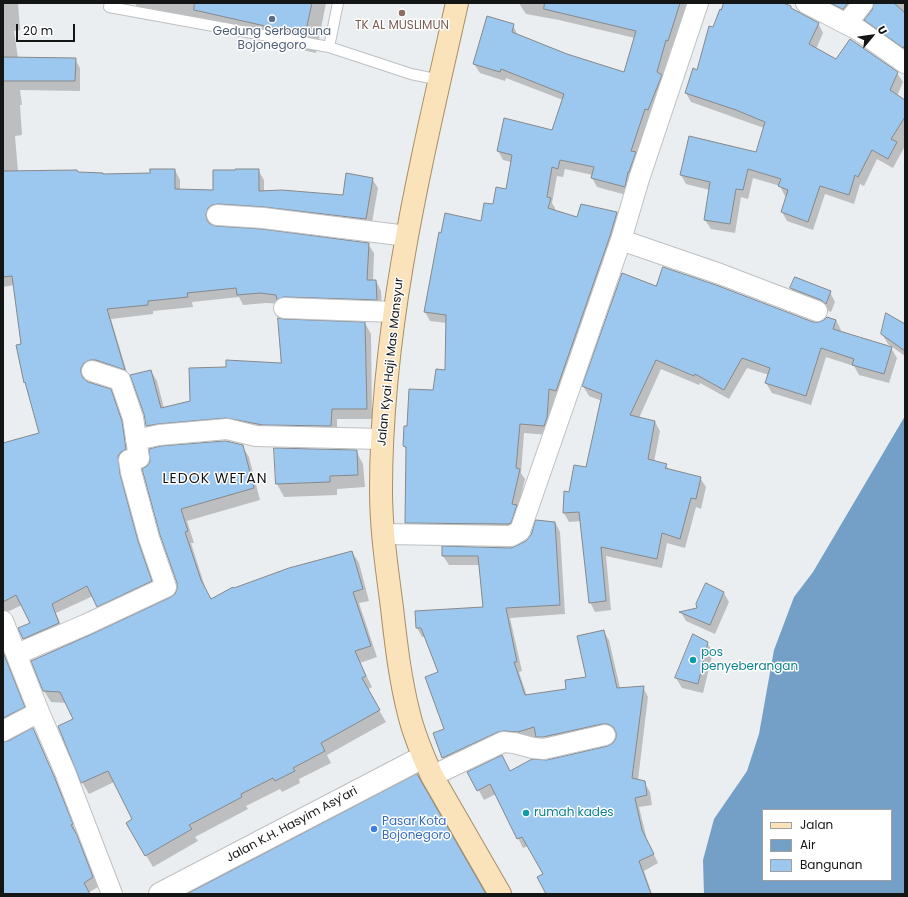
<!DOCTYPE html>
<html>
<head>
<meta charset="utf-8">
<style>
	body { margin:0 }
	#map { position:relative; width:908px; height:897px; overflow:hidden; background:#ebeef0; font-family:Poppins,sans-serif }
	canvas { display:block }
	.frame { position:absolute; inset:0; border:4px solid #141515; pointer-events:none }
	.legend { position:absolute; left:762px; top:809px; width:130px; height:72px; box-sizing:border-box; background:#fff; border:1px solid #a1a1a1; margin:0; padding:5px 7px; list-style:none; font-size:12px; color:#141515 }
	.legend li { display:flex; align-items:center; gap:8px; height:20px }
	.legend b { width:20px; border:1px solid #a1a1a1 }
	.north { position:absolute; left:852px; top:16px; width:40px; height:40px; -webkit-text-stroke:3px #fff; paint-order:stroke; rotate:61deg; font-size:11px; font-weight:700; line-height:16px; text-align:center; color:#141515 }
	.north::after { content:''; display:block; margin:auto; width:14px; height:18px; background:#141515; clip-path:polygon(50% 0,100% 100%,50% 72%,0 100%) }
	.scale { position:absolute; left:16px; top:24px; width:59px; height:18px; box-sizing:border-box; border:2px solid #141515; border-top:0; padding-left:5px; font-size:12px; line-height:14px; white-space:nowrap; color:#141515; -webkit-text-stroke:3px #fff; paint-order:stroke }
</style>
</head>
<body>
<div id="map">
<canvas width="908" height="897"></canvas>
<div class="frame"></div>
<ul class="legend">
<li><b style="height:5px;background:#fae2bb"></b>Jalan</li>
<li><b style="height:11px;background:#749fc6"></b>Air</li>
<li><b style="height:11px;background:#9cc7ef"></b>Bangunan</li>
</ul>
<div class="north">U</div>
<div class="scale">20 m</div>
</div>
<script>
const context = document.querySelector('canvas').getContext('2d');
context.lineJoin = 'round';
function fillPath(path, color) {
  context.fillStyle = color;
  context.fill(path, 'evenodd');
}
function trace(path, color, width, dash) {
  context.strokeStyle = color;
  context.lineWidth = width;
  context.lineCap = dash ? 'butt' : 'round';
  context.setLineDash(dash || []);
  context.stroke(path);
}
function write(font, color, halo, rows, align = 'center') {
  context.font = font + ' Poppins,sans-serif';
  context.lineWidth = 3;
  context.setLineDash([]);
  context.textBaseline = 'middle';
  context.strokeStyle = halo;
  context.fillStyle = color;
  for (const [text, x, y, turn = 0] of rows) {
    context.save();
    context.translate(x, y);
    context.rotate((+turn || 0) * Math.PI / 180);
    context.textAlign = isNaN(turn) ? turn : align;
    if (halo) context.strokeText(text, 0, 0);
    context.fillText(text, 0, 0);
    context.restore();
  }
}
fillPath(new Path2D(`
	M905,416v478h-201l-1,-34 11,-41 33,-48 12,-37 15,-84 20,-53 19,-25zM763,810h128v70h-128z`), '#749fc6');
fillPath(new Path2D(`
	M3,3h15l2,27 -6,1 4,27 57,1 5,9v23l-60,-1 2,15h-2l2,30 -7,1 3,36 60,1 25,2 48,-1 24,-4 5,10v10l34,1 44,-21 6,10v12l80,4 28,-17 6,9 -7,40 -158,-10 -3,7 158,19 6,9 -1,28h3l5,10 1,18 -116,-6 -23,2 -4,-8 -47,5 1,5 -40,4v3l-42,5 18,60 -43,-1v3l24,9 6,10 11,31 4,28 -6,25 18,68 13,39 -53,25 -10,-20 -37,17 8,20 -35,15 -6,-9 8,-15 -9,-19 -19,9v-170l37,-10 -18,-89 -8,-60 -11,2z
	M135,3h191l-10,50 -175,-39z
	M521,3h176l-24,47 -2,-1 -41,147 -33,-9 -5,-9 1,-3 -28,-6 -2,8 -6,-1 -5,27 3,5v3l23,7 39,-5 5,9 -61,178 -7,-2 -2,30 -3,7 -25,-2 -3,40 4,6 -7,30 -2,23h-104l-6,-9v-73l-2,-4 4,-19 26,-36 12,-19 1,-49 -17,-2 -5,-9 57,-90 11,-17 14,-15 4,-28 -8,-2 -5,-9 54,-20 11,-31 -57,-22 -1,3 -25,-8 -6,-9 39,-39 5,11 48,19 59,18 10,-35 -76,-18 -33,-6 -6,-9z
	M724,3h48l46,20 5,10 -7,16 20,11 61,13 6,9 -6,14 8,5v45l-12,22 -16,-9 -13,27 -4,-2 -6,20 -29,-10 -12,36 -26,-9 -5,-9 5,-15 -2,-1 -5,-10 -27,-8 -5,21 -7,-2 -6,36 -24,-4 -6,-9 5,-30 -24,-6 -5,-9 76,-21 7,-26 -73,-26 -5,-9 12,-22 15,-43z
	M819,3h43l-13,15z
	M875,3h30v51l-34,-25 -6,-9 10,-15z
	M657,287l156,36 23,-3 5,10 -1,3 51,15 6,10 -8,25 -30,-8 -5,-9 -28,-9 -15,48 -39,-12 -6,-10 3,-8 -22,-7 -18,31 -29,-16 -1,2 -38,-16 -22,49 16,4 5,9 -6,31 12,3 3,5 31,8 6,9 -5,22 -5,-2 -11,41 -18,-5 -5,25 -56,-12 5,54 -16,2 -5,-10 -9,-81 -12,1 -5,-9 6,-20 16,-25 16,-67 -13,-5 -6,-10z
	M791,288l39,4 5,10 -4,10 -4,-2 -30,-12z
	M365,323l6,11 1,85h-35v17h-184l-6,-10 4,-55 6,10 7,27 27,-6 91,-38z
	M905,325v31l-17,-12 -6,-10z
	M242,446l7,11 11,43 -73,21 7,22h-3l16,50 4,7 141,-48 7,11 10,38 -10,2 18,54 -17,6 12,24 -5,3 19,32 -59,33 4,8 -32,16 1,4 -18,9 -2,-3 -34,17 2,3 -53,28 3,4 -45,26 -26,-44 6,-3 -19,-38 -25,12 -7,-12 -8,-63 -8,-16 -15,-1 -7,-11 132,-97 2,-5v-6l-35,-113z
	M356,451l7,13 2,23 -28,2v6l-53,2 -7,-13z
	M555,522l5,10 5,82 -55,4 12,53 -3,1 8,24 41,-6 19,-12 16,-47 6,9 11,48 23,-1 5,10 -10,83 6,2 6,10 2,13 -13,2 8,33 11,23 -14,8 8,23h-105l-3,-20 -16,-28 -5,2 -27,-54 -12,6 -15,-28h41l37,-11 61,-14 6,-3 3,-6v-3l-3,-2 -71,13 -6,-9 -88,30 -6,-9 -9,-24 11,-4 -6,-57 -13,-36h-4l-5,-9 67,-20 -4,-43h-31l-6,-9 74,-9zM539,736l9,1v2l-9,-1z
	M706,585l18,8 5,9 -14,32 -29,-13 -5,-9 17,-4z
	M707,643l6,9 -10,41 -21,-5 -6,-10z
	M3,650l26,67 -26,13z
	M33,729l5,10 21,48 18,47 -1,1 6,11 16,41 -10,6 1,1h-86v-151z`), '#0003');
const building = new Path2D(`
	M195,3h117l-7,32 -111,-25z
	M545,3h135l-12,38 -2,-1 -9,32 5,3 -14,35 -3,-1 -14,42 5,1 -7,20h-1l-3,15 -34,-9 3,-11 -34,-7 -2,9 -6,-2 -5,30 4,1 -3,10 29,9 4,-13 36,8 -7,24 -54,155 -7,-2 -2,29 -3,8 -24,-2 -4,44 4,1 -8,35 5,1 -6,18 -3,1 -103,-1 1,-76 -3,-1 1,-20h3l2,-37 24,1 3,-21 9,1 1,-55 -22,-3 15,-80 2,1 4,-20 36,8 3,-18 9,1 3,-17 10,2 6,-34 -15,-4 7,-33 48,12 12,-36 -63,-25 -1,3 -27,-8 14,-48 27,8 -2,8 55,22 57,18 12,-41 -92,-22z
	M724,3h59l8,3v2l28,15 -10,21 27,15 14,-20 48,33 -8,18 15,10v17l-14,22 6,3 -9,17 -16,-9 -14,27 -3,-2 -6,20 -29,-9 -12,36 -27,-10 7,-22 -10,-4 3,-7 -33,-10 -5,21 -7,-1 -6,35 -26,-4 6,-38 -30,-7 9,-39 67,16 9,-30 -29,-12 -51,-17 8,-25 4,2 12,-44 4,1 7,-18 1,1z
	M831,3h17l-5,6z
	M874,3h20l11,10v32l-2,3 -39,-28 8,-10z
	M3,57l73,1 -1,23h-72z
	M150,169h25v20l38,1v-20h22v-1h24v22l23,-1 61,5 3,-22 27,5 -7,41 -102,-12 -46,-3 -6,1 -4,3 -2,7 1,5 3,4 6,2 46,3 107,14 -2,37h9l1,20 -93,-3 -7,3 -1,-5 -16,-2 -23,2 -1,-7 -49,5 1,4 -40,4v4l-41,4 18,61 -29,-10h-6l-6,3 -3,5v5l2,5 5,4 23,7 11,32 4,28 -5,3 -3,4 2,18 18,67 14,40 -55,26 -10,-21 -35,18 7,19 -36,16 -5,-11 12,-5 -14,-28 -13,7v-159l36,-10 -14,-51 -1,1 -8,-38 5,-1 -9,-68 -9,1v-106l74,-1 1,2 25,1v1l47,-1z
	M663,267l53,18 97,37h6l5,-2 3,-3 9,3 -3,9 59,18 -8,27 -32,-9 2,-6 -33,-11 -15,48 -41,-13 5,-15 -28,-10 -18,32 -29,-16 -1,2 -38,-16 -26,55 25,6 -7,38 19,5 -2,4 36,9 -5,22 -5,-1 -11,41 -18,-6 -5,26 -56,-12 5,54 -17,2 -10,-91 -16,1 1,-22 5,1 5,-27 12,2 16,-73 -20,-8 40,-113 34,13z
	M795,277l36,14 -5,13 -5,-4 -31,-12z
	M886,313l19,11v27l-24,-17z
	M278,318l6,1 81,3 2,87h-35l-1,17 -68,-1 -37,-7 -68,6 -12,2 -2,-12 -14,-39 21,-5 10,38 29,-7 -1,-33 37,-1v-7l55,3z
	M226,441l17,4 11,43 -73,21 7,22 -3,1 16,48 10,19 22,-12 1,1 55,-20 63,-17 11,38 -10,3 18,54 -16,5 11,25 -4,2 18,32 -59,33 4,8 -32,17 2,3 -20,10 -2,-3 -32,16 1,3 -53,28 3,4 -47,27 -19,-33 6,-4 -24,-48 -27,12 -23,-57 15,-7 -13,-27 -17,-1 -12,-30 61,-27 79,-37 4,-3 2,-5v-6l-17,-48 -18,-66 5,-3 3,-4 -1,-13 12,-3z
	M274,448l83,2 1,25 -28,1v6l-54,2z
	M536,520l19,2 5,83 -54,3 11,54h-3l11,33 41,-6 -1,-9 21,-3 -9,-41 27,-6 13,58 27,-2 -12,92 13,3 2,14 -12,3 7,32 12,24 -15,7 12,33h-105l-9,-17 6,-3 -21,-37 -5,2 -27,-55 -13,7 -10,-19 35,-17 8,16 22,-12 15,1 61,-14 5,-3 3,-5v-6l-3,-5 -5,-3h-6l-59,13h-7l-2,-10 -16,5 -14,-1 -6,1 -56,26 -9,-25 11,-4 -19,-52 13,-5 -17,-44h-5l-1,-17 68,-4 -5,-51h-36v-10l69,2 5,-2 10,-5 5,-6z
	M706,583l18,9 -14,33 -31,-13 18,-4 -1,-4z
	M693,634l15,8 -10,42 -23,-6z
	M3,652l22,55 -22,11z
	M33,728l21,48 19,48 -2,1 6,10 16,42 -9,6 6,11h-87v-152l5,-1z
	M417,774l69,120h-299z`);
fillPath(building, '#9cc7ef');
trace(building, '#86888a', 1);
const lane = new Path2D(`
	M110,3l-1,4 220,40
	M338,3l-9,44 82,27 29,6`);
const street = new Path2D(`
	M806,3l54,28 45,32
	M847,23l16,-20
	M217,215l46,3 144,18
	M621,240l99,34 97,37
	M284,308l110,4
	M136,440l23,-5 68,-6 29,7 126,3
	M383,534l128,2 9,-5 101,-291 18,-61 59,-176
	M3,621l36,91 26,60 47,122
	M17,654l70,-30 79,-37 -17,-49 -18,-66 -2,-12 10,-2 -6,-40 -13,-38 -28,-9
	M3,731l36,-19
	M432,776l71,-34 11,1 19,5 11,1 61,-14`);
const secondary = new Path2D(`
	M160,894l263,-137`);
const primary = new Path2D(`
	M457,3c-36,160 -76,322 -76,487 0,40 6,79 11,118 4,35 8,71 17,106 5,21 14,42 23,62l68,118`);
trace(lane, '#bec0c2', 12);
trace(street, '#bec0c2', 22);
trace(secondary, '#bec0c2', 24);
trace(primary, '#a88e63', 24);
trace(lane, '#fff', 10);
trace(street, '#fff', 20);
trace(secondary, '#fff', 22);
trace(primary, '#fae2bb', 22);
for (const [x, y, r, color] of [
	[402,13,4,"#8d6e63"],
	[272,19,4,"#5c6f8a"],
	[693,660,4,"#0f9aa8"],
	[526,813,4,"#0f9aa8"],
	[374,829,4,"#3f7fe0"]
]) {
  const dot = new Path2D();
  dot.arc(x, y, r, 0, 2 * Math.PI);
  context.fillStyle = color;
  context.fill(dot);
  trace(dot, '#fff', 1.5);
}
write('12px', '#785e54', '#fff', [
	["TK AL MUSLIMUN",402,26]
]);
write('12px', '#4e5e75', '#fff', [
	["Gedung Serbaguna",272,32],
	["Bojonegoro",272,46]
]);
write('12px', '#141515', '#fff', [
	["Jalan Kyai Haji Mas Mansyur",391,362,-84],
	["Jalan K.H. Hasyim Asy'ari",292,825,-28]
]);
write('12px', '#0d838f', '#fff', [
	["pos",701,653],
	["penyeberangan",701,667],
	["rumah kades",534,813]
], 'left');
write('12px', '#366cbe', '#fff', [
	["Pasar Kota",382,822],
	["Bojonegoro",382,836]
], 'left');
context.letterSpacing = '1px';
write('14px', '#141515', '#fff', [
	["LEDOK WETAN",215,479]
]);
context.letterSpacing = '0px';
</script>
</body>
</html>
